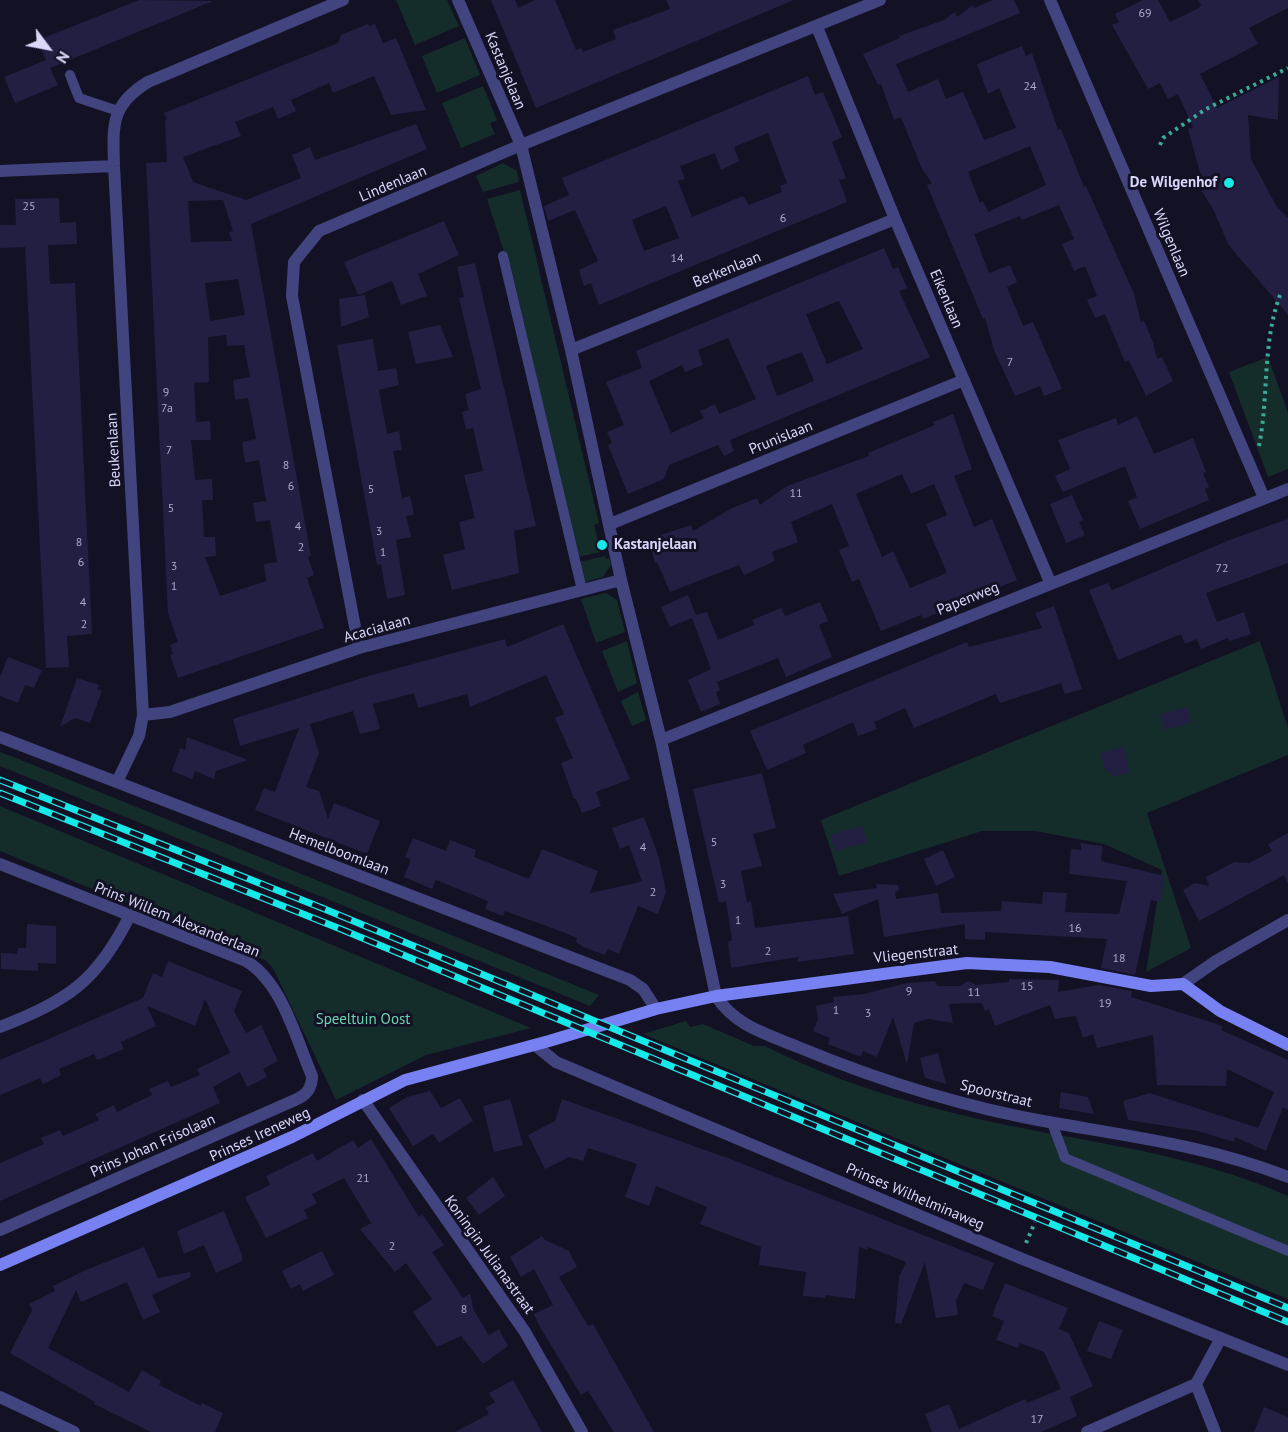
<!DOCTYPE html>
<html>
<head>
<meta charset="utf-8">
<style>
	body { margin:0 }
	#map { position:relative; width:1288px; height:1432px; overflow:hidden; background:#131124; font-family:"PT Sans",sans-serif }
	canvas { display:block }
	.north { position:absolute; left:18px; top:18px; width:60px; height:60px; -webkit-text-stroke:4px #131124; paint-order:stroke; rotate:122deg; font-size:16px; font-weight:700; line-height:24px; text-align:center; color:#d9d8fb }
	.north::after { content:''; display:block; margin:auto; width:21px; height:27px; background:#d9d8fb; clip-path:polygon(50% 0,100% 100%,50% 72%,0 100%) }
</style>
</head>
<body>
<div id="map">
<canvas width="1288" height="1432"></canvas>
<div class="north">N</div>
</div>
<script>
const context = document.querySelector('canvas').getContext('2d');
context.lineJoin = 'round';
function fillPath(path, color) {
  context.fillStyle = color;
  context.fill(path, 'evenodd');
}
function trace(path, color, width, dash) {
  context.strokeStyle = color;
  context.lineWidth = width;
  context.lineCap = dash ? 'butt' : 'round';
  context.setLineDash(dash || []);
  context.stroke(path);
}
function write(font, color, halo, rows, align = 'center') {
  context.font = font + ' "PT Sans",sans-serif';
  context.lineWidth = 6;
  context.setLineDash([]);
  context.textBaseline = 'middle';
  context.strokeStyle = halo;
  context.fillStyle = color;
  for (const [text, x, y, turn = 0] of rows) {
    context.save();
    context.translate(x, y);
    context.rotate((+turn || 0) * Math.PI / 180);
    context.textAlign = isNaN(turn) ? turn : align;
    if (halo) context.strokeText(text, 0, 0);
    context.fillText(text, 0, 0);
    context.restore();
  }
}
fillPath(new Path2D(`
	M396,0h51l12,26 -44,19z
	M465,38l15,37 -43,18 -15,-37z
	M483,86l14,34 -7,3 5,11 -34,14 -19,-45z
	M503,163l14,8 2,11 -36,10 -7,-16z
	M520,190l79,333 -5,2 7,27 -23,5 -70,-303 -3,1 -18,-56z
	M1268,357l20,56v56l-20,8 -39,-105z
	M605,556l1,3 3,-1 2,7 -8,12 -20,6 -4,-21z
	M606,593l11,7 8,32 -29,11 -15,-44z
	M627,641l10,42 -19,9 -16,-41z
	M1260,641l28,87v27l-141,58 44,135 -45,24 16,-102 -58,-26 -69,-13h-53l-143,45 -18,-56z
	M638,692l8,28 -14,6 -11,-25z
	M0,752l16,6 583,237 -9,11 -590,-240z
	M0,806l531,222 -105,27 -90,45 -63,-132 -8,-8 -265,-109z
	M686,1021l4,6 13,-3 51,22h11c86,44 183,68 277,86 87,16 164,28 246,64v103l-645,-265z`), '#152d2a');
fillPath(new Path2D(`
	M139,0l74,1 -163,67 8,17 -43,18 -11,-26 42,-17 -8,-20z
	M491,0h24l3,8 17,-8h20l21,50 5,-2 2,4 33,-13 -3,-9 57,-21 -4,-9h128l-258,108z
	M993,0h21l6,13 -124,51 12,28 30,-13 8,20 17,-7 21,48 32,-12 -17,-40 -11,6 -11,-30 45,-18 4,10 6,-3 26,77 3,-1 23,58 2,-1 48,108 7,28 3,-1 9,21 4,17 5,-2 11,24 -27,15 -17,-36 -4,2 -20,-48 -10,4 -8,-18 10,-4 -12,-30 -11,5 -12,-27 12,-5 -15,-34 -37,15 -2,-4 -46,18 15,39 21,-8 7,17 -10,5 16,39 10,-4 29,67 -18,7 -4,-10 -25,10 -21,-46 -9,-32 -2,1 -56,-134 5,-2 -10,-14 -21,-52 -7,3 -13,-36 -3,1 -15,-31 37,-16 -1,-2 45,-16 11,-8 2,5 16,-12 1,3zM1030,146l16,39 -58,27 -5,-11 -3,2 -12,-31z
	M1143,0h15l12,22 29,-14 2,-3 -3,-5h90v8l-39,20 9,16 -58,30 17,34 62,-31 -1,43 -30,-5 3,44 26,48 11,11v97l-60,-71 -14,-33 -17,-28 5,-3 -14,-51 5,-2 -15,-33 -10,5 -8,-16 -12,6 -36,-64 7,-3 -4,-8z
	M368,24l1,2 6,-2 8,19 13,-5 30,72 -35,5 -17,-39 -41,17 -4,-10 -38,17 5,11 -18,8 -5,-12 -38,15 6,14 -58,21 10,25 53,18 55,-22 -9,-23 18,-8 5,13 101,-36 11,25 -176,75 60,332 -3,1 6,18 -7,3 17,50 -146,50 -8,-23 3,-1 -3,-9 8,-3 -10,-29 -22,-450 21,-1 -2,-42 2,-1 -3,-6 174,-70 3,-8zM223,200l10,31 -4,1 3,9 -41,1 -3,-41zM238,279l7,36 -35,6 -5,-38zM226,335l1,11 17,-1 6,32 -17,3 2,20 13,-2 8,41 -14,3 3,21 14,-3 7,41 -13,2 3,19 14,-2 7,42 -13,2 2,17 -46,15 -15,-39 11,-1 -1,-19h-11l-2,-37h11l-1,-21 -17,1 -4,-40h20l-1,-19 -14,1 -2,-39 15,-1 -1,-45z
	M808,76l7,19 8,-3 19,45 -10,5 14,36 -7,2 8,22 -248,103 -8,-22 -7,3 -5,-16 19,-9 -23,-51 -27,11 -4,-15 25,-11 -7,-17zM768,133l19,50 -7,3 2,6 -33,13 -6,-9 -51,21 -14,-36 7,-2 -5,-13 35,-13 6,17 18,-9 -5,-14zM666,206l13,32 -35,13 -12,-31z
	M59,198l1,25 16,-1 1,22 -29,1 2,39 25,-1 17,351 -25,2 2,31 -23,1 -21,-421 -25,1v-23h16l-1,-26z
	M444,221l15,34 -41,19 9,22 -26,9 -9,-24 -34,14 -14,-33z
	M884,248l9,21 5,-2 9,21 -8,3 31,66 -200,83 4,11 -10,5 -6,-11 -49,20 -5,14 -36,15 -20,-49 4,-2 -5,-11 17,-7 -18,-43 36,-14 -6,-17zM839,301l24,48 -36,15 -21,-50zM728,338l28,61 -37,15 -4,-10 -15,7 4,7 -33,15 -22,-52 33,-16 3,7 18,-7 -5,-15zM802,352l12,29 -37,15 -11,-30z
	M475,263l61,263 -22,5 5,42 -67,17 -9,-35 22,-6 -6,-27 16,-4 -11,-43 19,-4 -10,-43 -7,2 -4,-18 7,-2 -4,-16 16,-5 -22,-91 5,-1 -7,-30z
	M365,295l4,22 -28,10 -2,-28z
	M440,325l13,32 -37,7 -8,-32z
	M373,339l5,32 18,-3 3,17 -20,5 8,44 12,-3 3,19 -9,1 9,47 8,-2 4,19 -8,1 5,21 -15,3 9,55 -18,4 -6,-35 -4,1 -40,-220z
	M953,414l19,55 -18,7 20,51 18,-8 25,61 -94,39 -2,-4 -40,16 -22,-52 -7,3 -13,-32 10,-4 -17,-42 -41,18 7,20 -26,10 3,9 -31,14 -5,-10 -69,27 -13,-30 -2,1 -6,-24 42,-14 2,6 39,-23 25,-10 3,7 27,-19 82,-30 -1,-3 67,-28 -2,-3zM902,474l9,20 23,-10 13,31 -21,9 21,49 -37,15 -17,-37 -11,6 -26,-63z
	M1137,416l17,38 39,-16 13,34 -3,1 6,14 -4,2 4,11 -69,29 -12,-28 9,-4 -12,-31 -62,26 -8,-16 15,-7 -12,-29 58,-22 2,7z
	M1072,495l11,25 -4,2 6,13 -19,8 -16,-39z
	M1288,519v44l-82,30 11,29 27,-10 7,22 -22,7 -1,-3 -27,11 -4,-10 -12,5 -4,-10 -63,26 -29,-70 19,-7 4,7 120,-51z
	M688,595l8,20 11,-3 11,28 36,-15 -2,-5 29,-12 4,8 35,-14 8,19 -9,4 13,32 -46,20 -8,-19 -61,24 3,8 -4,2 4,12 -19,8 -13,-32 23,-11 -19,-51 -22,9 -9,-20z
	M1054,606l28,83 -17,5 -4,-11 -61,20 -4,-9 -82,34 -9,-20 -31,14 3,7 -19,7 -5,-14 -50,23 3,8 -39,17 -17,-39 217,-89 2,5 73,-19 -7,-15z
	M563,624l67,155 -34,13 5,14 -19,7 -6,-14h-2l-13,-36 12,-5 -18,-40 9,-4 -18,-39 -76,32 -3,-13 -49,14 -4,-15 -41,11 7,25 -20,5 -7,-23 -43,13 9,29 -13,34 13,4 9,28 6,-16 46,18 -13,33 -112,-44 9,-22 11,4 24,-64 -59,18 -7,-27 132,-42 140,-38 2,8z
	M8,657l34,13 -8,18 -9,-3 -7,18 -18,-7v-19z
	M77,678l22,7 -2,4 5,2 -12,32 -15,-5 -15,9z
	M1187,707l4,15 -26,8 -5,-16z
	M187,737l61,23 -32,11 -2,8 -19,-8 -3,8 -20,-8 8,-23 5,2z
	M1123,746l7,26 -17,5 -3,-6 -4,1 -6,-18z
	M762,773l14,55 -23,6 9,32 -21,5 6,31 4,-1 4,27 93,-12 6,38 -56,8v-5l-67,11 -3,-26 4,-2 -6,-39 -7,2 -26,-114z
	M644,817l15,41 7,34 -8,22 -20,-8 -19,48 -11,-5 -3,6 -22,-8 -7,-5 1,-4 -17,-7 -55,-20 -2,5 -18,-7 3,-8 -52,-21 -4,9 -28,-12 7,-18 -6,-2 8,-19 33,13 4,-11 26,10 -2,7 55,22 13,-30 56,22 -8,22 42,-9 10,-3 -13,-36 -9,4 -8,-21z
	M862,826l5,16 -32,9 -5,-16z
	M1288,833v51l-4,-9 -85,46 -16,-31 12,-7 14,3 -3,-9 28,-15 15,1 23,-12 -4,-7z
	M1080,843l23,3 -2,15 64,15 -5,26 -9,-2 -16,75 -34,-7 6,-29 -122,-7v8l-20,-1v-15l-81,13 -6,-38 -36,15 -9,-20 44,-6 -1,-4 22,1 1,5 -4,2 1,7 42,-6 3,20 60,-2 1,-10 40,3 1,-12 24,1 -2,19 54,2 8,-33 -58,-7 2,-25 11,1z
	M943,850l12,27 -19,9 -12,-27z
	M27,924l29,2v38l-18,-1v8l-37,-2v-16l16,1 1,-6h8z
	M168,961l74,30 -8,20 12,22 15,-8 17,36 -15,8 4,8 -20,10 -7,-15 -27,15 7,16 -220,98v-38l44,-19 -3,-6 19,-8 3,6 36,-16 -4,-6 19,-9 3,7 35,-17 -3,-6 19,-8 3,6 29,-12 -3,-6 33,-16 -25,-54 -10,27 -48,-20 9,20 -35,16 3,7 -27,11 -3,-6 -35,15 2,6 -18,9 -3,-6 -40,17v-35l143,-62 10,-25 9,4z
	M1009,979l50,1 -1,12 41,-7 33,6 -1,6 92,29 -2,4 67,30v50l-5,-3 -17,44 -31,-14 -1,5 -36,-11 -70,-11 -5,-19 27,-8 108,35 16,-36 -47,-23 -1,17 -69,-1 -4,-50 -56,13 -4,-14 -10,4 -7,-22 -21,3 -5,-14 -55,21 -6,-17 -4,2 -3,-8 -33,1 4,19 -25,-4 -14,4 -7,42 -14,-48 -16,40 -14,-6 -2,6 -33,-13 2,-6 -17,-7 5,-12 -2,-13 18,-4 -1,-5 31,-3 43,-11 28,-2 2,5h23l8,-5 8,4 33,-3z
	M938,1053l8,31 -21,-6 -5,-20z
	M430,1091l11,17 19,-10 13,23 -34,22 -6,-9 -20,12 -24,-38 18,-11z
	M1061,1092l27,5 6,17 -35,-6z
	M510,1099l13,46 -29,7 -11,-46z
	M562,1099l171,61 261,103 -11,27 -19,-7 -8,18 2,14 -22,3 -11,-56 -24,62 -6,-1 4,-46 7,-15 -38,-15 -1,3 -8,-3 -4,52 -30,-4v3l-22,-2 3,-24 -47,-7 2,-18 -61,-23 7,-17 -51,-21 -7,20 -24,-9 12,-33 -49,-16 -5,13 -14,-4 -24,12 -17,-34 27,-14z
	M371,1139l48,78 3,-3 22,31 -12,7 31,46 7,-4 4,17 15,24 10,-6 9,17 -25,18 -22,-28 -24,11 -24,-35 19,-13 -26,-36 -11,9 -35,-43 11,-6 -27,-45 -32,16 5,9 -13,7 4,8 -42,20 -21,-41 25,-12 -4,-9 47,-23 4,8 36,-21 5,8z
	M493,1177l12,19 -26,19 -13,-17z
	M224,1211l18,44v6l-26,12 -12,-28 -20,9 -7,-23z
	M542,1236l3,4 24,11 8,16 -18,10 29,49 5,-2 61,108h-40l-26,-41 -7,4 -41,-68 -6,-13 19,-9 -19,-36 -13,8 -11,-20z
	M144,1247l14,31 32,-6 1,5 -39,18 8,17 -17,8 -16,-38 -46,20 -5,-12 -28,58 81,44 13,-22 19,11 -2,4 42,21 1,-3 21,10 -8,19h-64l-57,-28 1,-2 -85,-49 22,-43 -3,-6 26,-13 -2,-5 33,-16z
	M322,1251l12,24 -31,16 -3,-7 -9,5 -9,-18z
	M1005,1283l63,25 -9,21 10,4 24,53 -23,11 7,19 -36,16h-109l-7,-18 24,-10 10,25 66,-30 2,4 34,-14 -17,-37 -24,-9 -2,5 -22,-8 8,-19 -12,-5z
	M1099,1321l24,9 -12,29 -24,-8z
	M513,1380l29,52h-87l34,-18 -3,-6 9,-6 -6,-9z
	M1264,1407l24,10v15h-34z`), '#231f43');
trace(new Path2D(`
	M1160,145l3,-7 43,-29 82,-41
	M1259,446c10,-50 3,-102 21,-151
	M1026,1243l9,-21`), '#3bac9a', 4, [3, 4.5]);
trace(new Path2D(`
	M70,75l9,23 39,13
	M503,256l79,334
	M1052,1123l13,35 223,93`), '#41447e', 10);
trace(new Path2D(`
	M458,0l63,145 50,205 50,230 40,160 55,256c19,30 51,38 82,51 82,34 169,61 256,76 81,14 157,24 234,54
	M1050,0l214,498
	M817,27l78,192 155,363
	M0,171l114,-5
	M571,350l324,-131
	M610,524l354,-144
	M359,648l-67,-352 2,-34 25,-31 202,-86 359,-145
	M143,715l27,-3 189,-64 262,-68
	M0,737l630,243 13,9 13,20
	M661,740l627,-251
	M117,782l22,-46 4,-21 -29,-549c-1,-40 -4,-61 34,-84l195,-82
	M0,864l246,97c36,21 50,78 66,115 0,13 -6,19 -17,24l-295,130
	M1183,984l33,-23 72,-41
	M0,1027c68,-27 97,-45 130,-112
	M535,1045l21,17 464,196 268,107
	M363,1100l162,232 57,100
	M1196,1384l19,48
	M0,1397l74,35
	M1087,1432l109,-48 25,-46`), '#41447e', 12);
trace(new Path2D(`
	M0,1265l292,-128 113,-57 144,-39 107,-32 60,-13 251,-33 83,4 101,19 32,-2 37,27 68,34`), '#7881f2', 12);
const rail = new Path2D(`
	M0,780l322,128 966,400
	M0,793l343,137 945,392`);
trace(rail, '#17e8e8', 7);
trace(rail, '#131124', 4.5, [14]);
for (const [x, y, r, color] of [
	[1229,183,6,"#17e8e8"],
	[602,545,6,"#17e8e8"]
]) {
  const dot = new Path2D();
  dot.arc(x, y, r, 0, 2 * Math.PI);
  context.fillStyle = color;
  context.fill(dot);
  trace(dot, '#131124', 2);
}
write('12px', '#acaacd', null, [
	["69",1145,14],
	["24",1030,87],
	["25",29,207],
	["6",783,219],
	["14",677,259],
	["7",1010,363],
	["9",166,393],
	["7a",167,409],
	["7",169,451],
	["8",286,466],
	["6",291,487],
	["5",371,490],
	["11",796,494],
	["5",171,509],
	["4",298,527],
	["3",379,532],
	["8",79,543],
	["2",301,548],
	["1",383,553],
	["6",81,563],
	["3",174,567],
	["72",1222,569],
	["1",174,587],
	["4",83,603],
	["2",84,625],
	["5",714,843],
	["4",643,848],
	["3",723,885],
	["2",653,893],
	["1",738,921],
	["16",1075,929],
	["2",768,952],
	["18",1119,959],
	["15",1027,987],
	["9",909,992],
	["11",974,993],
	["19",1105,1004],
	["1",836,1011],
	["3",868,1014],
	["21",363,1179],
	["2",392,1247],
	["8",464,1310],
	["17",1037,1420]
]);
write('15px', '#d9d8fb', '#131124', [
	["Kastanjelaan",505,71,67],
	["Lindenlaan",393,184,-23],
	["Wilgenlaan",1171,243,67],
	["Berkenlaan",727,270,-22],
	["Eikenlaan",946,299,67],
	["Prunislaan",781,438,-22],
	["Beukenlaan",114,450,-93],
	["Papenweg",968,599,-22],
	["Acacialaan",377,629,-16],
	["Hemelboomlaan",339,852,21],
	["Prins Willem Alexanderlaan",177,920,22],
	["Vliegenstraat",916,954,-6],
	["Spoorstraat",996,1094,14],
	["Prinses Ireneweg",260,1135,-25],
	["Prins Johan Frisolaan",153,1146,-24],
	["Prinses Wilhelminaweg",915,1197,23],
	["Koningin Julianastraat",489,1255,54]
]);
write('bold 15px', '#d9d8fb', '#131124', [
	["De Wilgenhof",1217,183],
	["Kastanjelaan",614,545,"left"]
], 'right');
write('15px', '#6bd5b0', '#131124', [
	["Speeltuin Oost",363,1020]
]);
</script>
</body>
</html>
